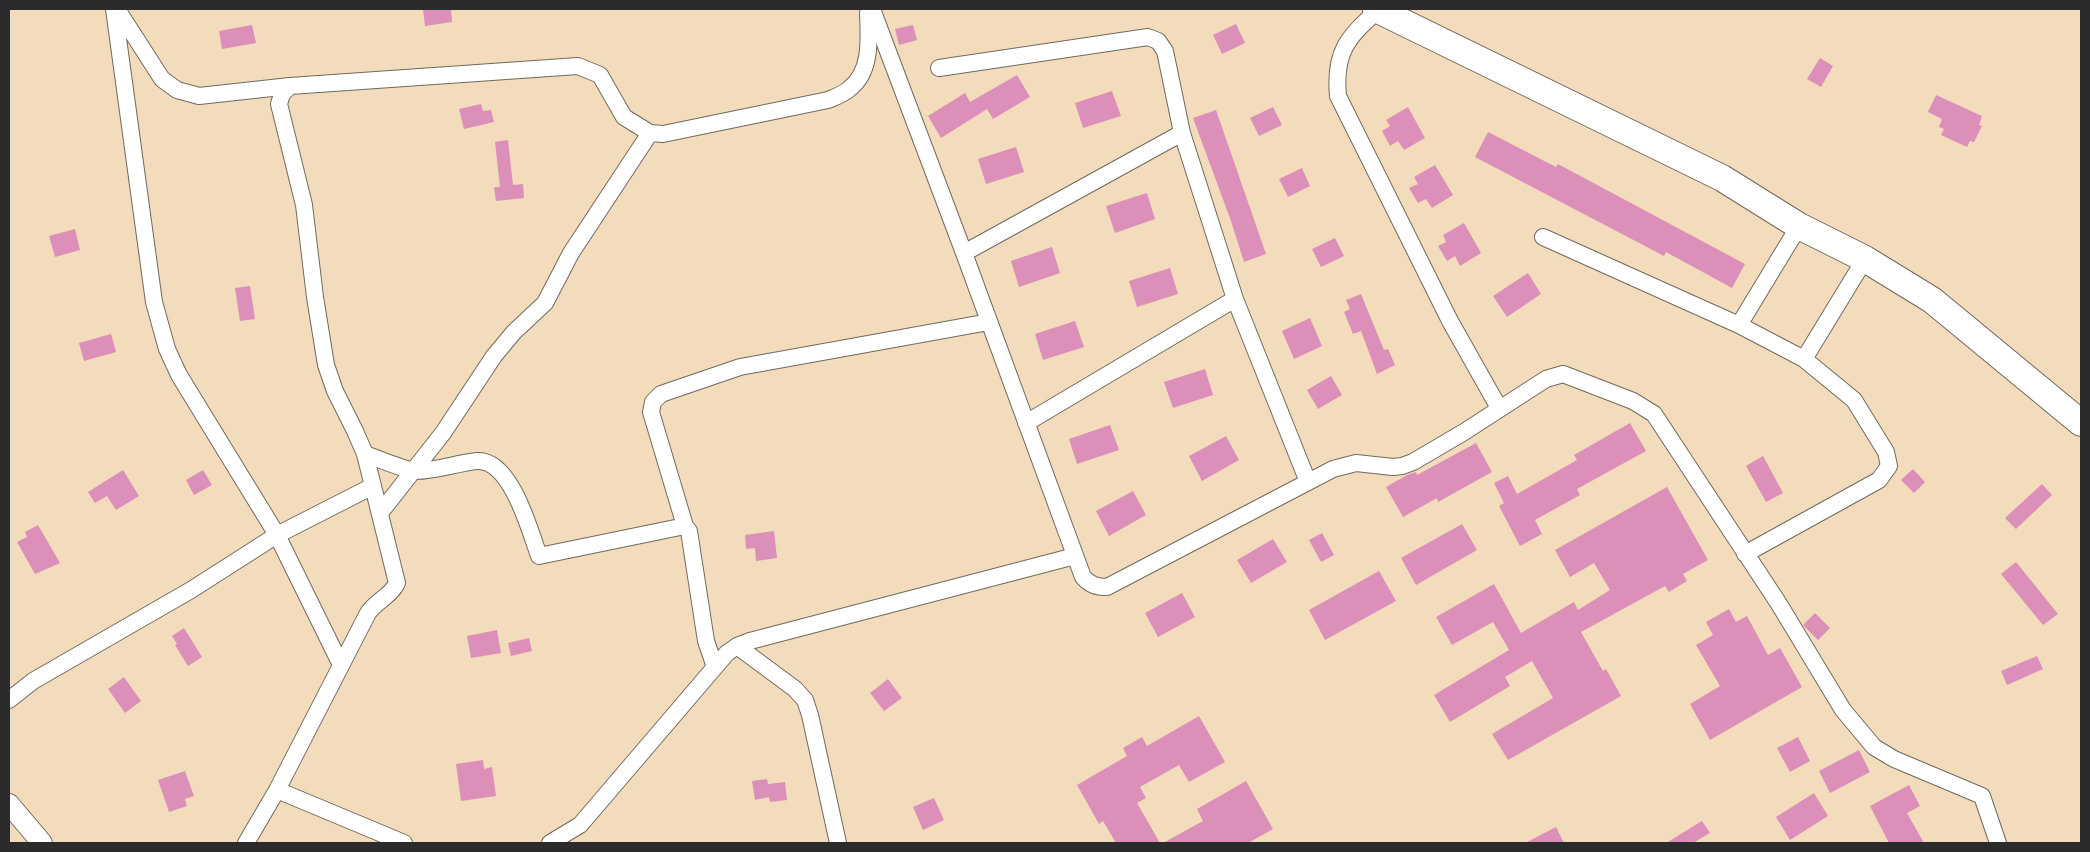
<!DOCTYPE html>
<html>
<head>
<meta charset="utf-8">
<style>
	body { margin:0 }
	#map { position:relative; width:2090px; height:852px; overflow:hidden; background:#f2dcbc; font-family:Sriracha,sans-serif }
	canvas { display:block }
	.frame { position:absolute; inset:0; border:10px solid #2b2b2b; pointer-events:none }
</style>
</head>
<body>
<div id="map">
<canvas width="2090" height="852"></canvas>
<div class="frame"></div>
</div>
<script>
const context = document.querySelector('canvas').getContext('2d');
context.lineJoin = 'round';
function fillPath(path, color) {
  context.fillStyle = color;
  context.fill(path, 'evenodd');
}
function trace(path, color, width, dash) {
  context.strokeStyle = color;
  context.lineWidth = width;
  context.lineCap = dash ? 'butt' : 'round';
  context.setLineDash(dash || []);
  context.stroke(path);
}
fillPath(new Path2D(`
	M423,9h28l1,13 -27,4z
	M1236,24l9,19 -23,11 -9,-19z
	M252,25l4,18 -34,6 -3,-18z
	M913,25l4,15 -18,5 -4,-16z
	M1820,58l13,8 -12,21 -14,-8z
	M1017,75l13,22 -37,22 -6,-10 -46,29 -13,-22 37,-23 5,9z
	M1112,91l9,25 -38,12 -8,-25z
	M1936,95l46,21 -3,9 3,1 -8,16 -4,-1 -3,6 -26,-12 3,-6 -5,-2 3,-8 -14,-7z
	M481,104l2,7 8,-1 3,12 -30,7 -5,-20z
	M1273,107l9,18 -23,11 -9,-18z
	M1408,107l17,31 -21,12 -6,-9 -8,5 -8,-15 8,-5 -4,-6z
	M1216,110l50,144 -22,8 -13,-41 -38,-103z
	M1488,132l68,35 2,-3 187,100 -13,24 -66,-36 -2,4 -189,-99z
	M508,140l5,45 10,-1 1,14 -28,3 -2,-14h6l-5,-45z
	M1016,147l8,25 -38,12 -8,-25z
	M1435,165l18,30 -21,13 -6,-9 -8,4 -9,-15 9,-4 -4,-7z
	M1302,168l8,18 -22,11 -9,-18z
	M1147,193l8,26 -40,14 -9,-27z
	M1464,223l17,30 -21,13 -5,-10 -8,5 -9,-15 8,-4 -3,-7z
	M75,229l5,21 -25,7 -6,-21z
	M1335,238l9,18 -23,11 -9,-18z
	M1052,247l8,26 -41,14 -8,-26z
	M1170,268l8,26 -41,13 -8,-26z
	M1528,273l13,21 -34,23 -14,-21z
	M250,286l5,33 -15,2 -5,-33z
	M1361,294l23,56 4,-1 7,16 -18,9 -16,-43 -8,3 -9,-22 6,-3 -4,-9z
	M1310,318l12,28 -28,13 -12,-28z
	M1075,321l9,26 -41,13 -8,-26z
	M111,334l5,18 -32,9 -5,-18z
	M1205,369l8,26 -40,13 -9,-26z
	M1331,376l11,19 -24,14 -11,-19z
	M1630,423l16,28 -69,38 3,6 -45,25 7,14 -22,12 -21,-40 5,-3 -10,-20 14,-7 9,18 60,-34 -3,-5z
	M1110,425l9,25 -42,14 -8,-25z
	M1226,436l13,24 -37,21 -13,-25z
	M1476,443l16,29 -54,30 -1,-4 -34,19 -17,-30 21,-12 9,-3 1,3z
	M1763,456l20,37 -17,9 -20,-36z
	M1913,469l12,13 -11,11 -13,-13z
	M123,470l16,26 -23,14 -9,-14 -12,7 -7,-11z
	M203,470l9,15 -18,10 -8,-15z
	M2042,484l10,11 -36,34 -11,-11z
	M1667,487l41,73 -25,14 4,7 -18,11 -4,-6 -84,46 22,39 3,-2 15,27 -113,64 -16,-26 61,-36 -21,-37 -27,16 5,9 -60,36 -16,-27 75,-45 -16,-28 -41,23 -16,-28 58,-33 27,49 53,-31 4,8 32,-20 -16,-27 -24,14 -15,-27z
	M1133,491l13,24 -37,21 -13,-25z
	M1462,524l15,26 -61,35 -15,-27z
	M38,525l22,38 -25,11 -18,-32 10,-5 -2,-5z
	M774,531l3,27 -21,3 -1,-13 -9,1 -1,-14z
	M1322,533l12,22 -13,7 -12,-22z
	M1273,539l14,23 -36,21 -14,-23z
	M2016,562l42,52 -15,11 -42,-51z
	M1379,571l17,30 -71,39 -16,-30z
	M1182,593l13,24 -37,20 -13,-24z
	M1729,609l7,13 11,-6 21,39 12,-7 22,39 -92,53 -20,-36 30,-18 -24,-41 17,-10 -7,-13z
	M1815,613l15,15 -12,12 -15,-15z
	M184,628l18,29 -14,9 -13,-21 2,-1 -5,-8z
	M497,630l4,23 -30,5 -4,-22z
	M529,638l3,13 -21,5 -3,-13z
	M2037,656l6,13 -36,16 -6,-14z
	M124,677l17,24 -16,12 -17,-24z
	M888,679l14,19 -18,13 -14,-18z
	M1199,716l26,46 -36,20 -10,-17 -39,22 6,11 -9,5 23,40h-44l-13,-22 -4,3 -22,-39 50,-29 -4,-8 19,-11 5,9z
	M1798,737l12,24 -20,11 -13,-24z
	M1859,750l11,22 -40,21 -11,-22z
	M483,760l1,9 8,-2 4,29 -35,5 -5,-37z
	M185,771l9,25 -9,3 2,7 -18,6 -11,-32z
	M767,779l1,5 17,-2 2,18 -17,2 -1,-5 -14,3 -3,-19z
	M1246,781l27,48 -25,14h-85l40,-22 -6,-12z
	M1909,785l11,21 -13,7 17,30h-35l-19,-37z
	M1814,793l14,23 -38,24 -14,-23z
	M934,798l10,22 -21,10 -10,-23z
	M1702,821l8,12 -17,10h-27z
	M1556,827l8,16h-39z`), '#dc8fb9');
const minor = new Path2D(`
	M114,9l40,293 13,47 12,26 98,160 64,130
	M117,9l45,70 15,11 22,6 91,-10 288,-20 22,9 24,42 26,16 13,1 165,-34c7,-3 16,-6 21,-11 23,-17 20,-50 19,-76
	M872,9l92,244 119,324c7,8 14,10 24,10l226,-118 23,-6 37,4 9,-1 11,-4 51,-30 82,-53 17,-5 70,27 21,13 125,190 64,106 31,37 20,12 88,37 16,47
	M1378,10c-31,28 -44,42 -40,86l112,225 49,87
	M939,68l209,-31 10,4 7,10 17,82 53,166 73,183
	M1543,237l196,88 65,34 50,41 32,52 3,14 -10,14 -134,74
	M964,253l218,-120
	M1739,325l60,-99
	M1804,359l61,-100
	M1026,423l209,-124
	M365,454c12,4 39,16 51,17 20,0 41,-8 61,-10 34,-2 53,70 62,95l146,-30 4,5 17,110 9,26
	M380,513l63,-80 51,-77 20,-24 31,-29 26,-50 79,-120
	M685,526l-34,-114 2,-10 8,-8 79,-27 249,-45
	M737,646l58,43 10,11 5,15 28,128
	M9,700l24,-19 158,-91 86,-55 96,-49
	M277,790l127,53
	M246,843l31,-53 91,-177c8,-12 23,-17 29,-30l-32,-129 -10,-23 -20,-40 -9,-26 -11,-68 -11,-92 -25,-101 3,-10 8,-8
	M550,843l30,-18 147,-172 10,-7 13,-5 325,-85`);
const tertiary = new Path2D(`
	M9,804l33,39`);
const primary = new Path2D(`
	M1376,9l346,169 77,48 66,33 67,41 149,123`);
trace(minor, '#71695e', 18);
trace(tertiary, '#71695e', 22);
trace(primary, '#71695e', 28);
trace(minor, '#fff', 16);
trace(tertiary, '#fff', 20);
trace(primary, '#fff', 26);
</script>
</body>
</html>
